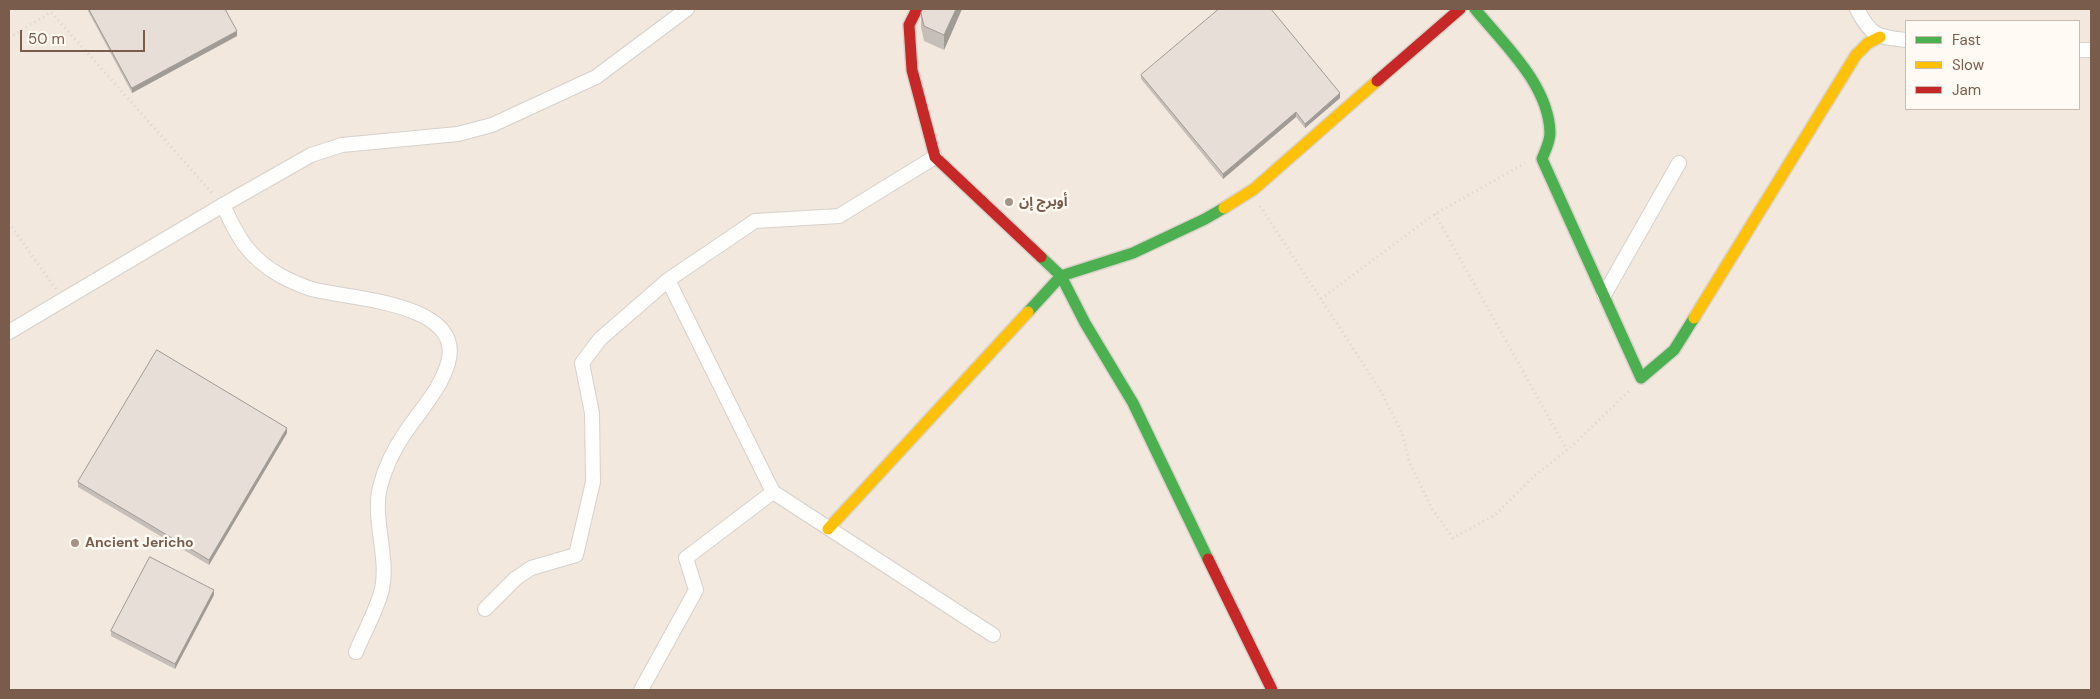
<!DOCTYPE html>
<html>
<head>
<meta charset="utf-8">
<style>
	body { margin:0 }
	#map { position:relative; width:2100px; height:699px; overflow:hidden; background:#f9f5f0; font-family:"DM Sans",sans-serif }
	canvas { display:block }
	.frame { position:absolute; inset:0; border:10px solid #7a5c4d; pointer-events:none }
	.legend { position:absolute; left:1905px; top:20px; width:175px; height:90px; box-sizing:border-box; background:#fffaf3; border:1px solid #cabbb1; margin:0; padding:6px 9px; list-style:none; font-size:15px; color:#7a5c4d }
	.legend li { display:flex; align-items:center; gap:10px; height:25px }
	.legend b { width:25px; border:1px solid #cabbb1 }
	.scale { position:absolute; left:20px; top:30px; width:125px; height:22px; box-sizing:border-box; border:2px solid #7a5c4d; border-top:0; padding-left:6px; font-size:15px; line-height:18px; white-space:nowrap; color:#7a5c4d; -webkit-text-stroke:4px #fffaf3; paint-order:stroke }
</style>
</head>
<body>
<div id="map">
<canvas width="2100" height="699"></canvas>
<div class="frame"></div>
<ul class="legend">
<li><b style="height:6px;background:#4caf50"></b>Fast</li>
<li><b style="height:6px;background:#ffc107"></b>Slow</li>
<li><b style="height:6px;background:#c62828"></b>Jam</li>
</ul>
<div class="scale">50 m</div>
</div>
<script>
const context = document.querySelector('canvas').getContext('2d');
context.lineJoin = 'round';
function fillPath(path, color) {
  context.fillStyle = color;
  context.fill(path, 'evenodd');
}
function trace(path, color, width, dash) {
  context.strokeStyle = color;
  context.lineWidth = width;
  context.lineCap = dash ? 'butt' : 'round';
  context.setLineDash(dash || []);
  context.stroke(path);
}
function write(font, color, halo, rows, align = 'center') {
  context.font = font + ' "DM Sans","Noto Sans Arabic",sans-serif';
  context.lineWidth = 5;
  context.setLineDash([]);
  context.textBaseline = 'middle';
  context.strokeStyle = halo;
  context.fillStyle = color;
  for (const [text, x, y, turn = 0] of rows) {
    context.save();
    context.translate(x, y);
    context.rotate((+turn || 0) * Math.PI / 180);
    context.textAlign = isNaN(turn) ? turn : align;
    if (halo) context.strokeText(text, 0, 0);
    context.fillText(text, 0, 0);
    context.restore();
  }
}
fillPath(new Path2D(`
	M9,9h2082v681h-2082zM1906,21h173v88h-173z`), '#f2e8de');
const street = new Path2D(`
	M1857,9c14,27 20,28 49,31
	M2079,50h12
	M223,205c15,33 25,52 58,71 10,5 24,12 35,14 36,9 149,13 132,73 -7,25 -26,45 -41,67 -12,17 -22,37 -27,57 -8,31 9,70 2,102 -5,21 -18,43 -26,63
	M1604,295l75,-132
	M9,332l214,-127 88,-50 31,-10 116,-11 34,-9 104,-48 91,-68
	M773,492l-105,-212 87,-59 84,-5 96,-59
	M485,609l30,-30 16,-11 45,-13 17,-73 -1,-69 -10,-50 18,-24 68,-59
	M641,690l55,-100 -10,-32 87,-66 220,143`);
const fast = new Path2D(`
	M1475,9c29,35 74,76 75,124 0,9 -5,18 -8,26l99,219 33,-28 20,-32
	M1041,257l20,19 24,47 48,80 75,156
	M1028,312l33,-36 72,-23 72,-34 19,-11`);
const slow = new Path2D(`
	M1224,208l30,-19 123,-108
	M1694,318l162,-263 12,-12 12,-6
	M828,529l200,-217`);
const jam = new Path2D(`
	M917,9l-8,16 3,45 23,87 106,100
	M1377,81l83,-72
	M1208,559l64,131`);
trace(street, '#d7d1cb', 16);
trace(fast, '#d9d2cb', 14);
trace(slow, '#d9d2cb', 14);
trace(jam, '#d9d2cb', 14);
trace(new Path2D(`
	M9,38l42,-26 163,183
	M1260,206l119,182 23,45 7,28 23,48 21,29 42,-23 38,-38 39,-31 57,-55
	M1435,214l132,236
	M9,223l47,66
	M1321,299l114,-85 90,-51`), '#dcd5d0', 3, [1, 4]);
trace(street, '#fefefd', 14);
trace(fast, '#4caf50', 11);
trace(slow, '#ffc107', 11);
trace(jam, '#c62828', 11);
fillPath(new Path2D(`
	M87,9h138l12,27 -105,57z
	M962,9l-18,41 -20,-9 -3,-14v-14z
	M1141,75l199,23 -35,30 -9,-11 -73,62 -82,-100z
	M287,433l-78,132 -131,-78v-5z
	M214,595l-39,74 -64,-33v-5z`), '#c6bfb9');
fillPath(new Path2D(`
	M956,9h6l-18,41v-15z
	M237,31v5l-105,57v-5z
	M1340,93v5l-35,30v-4z
	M1296,112v5l-73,62v-5z
	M287,428v5l-78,132v-5z
	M214,590v5l-39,74v-5z`), '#a19b96');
const building = new Path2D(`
	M89,9h136l12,22 -105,57z
	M923,9h33l-12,26 -20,-9 -3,-13z
	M1219,9h52l69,84 -35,31 -9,-12 -73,62 -82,-99z
	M157,350l130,78 -78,132 -131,-78z
	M150,557l64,33 -39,74 -64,-33z`);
fillPath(building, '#e6ded7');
trace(building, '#a19b96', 1);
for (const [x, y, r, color] of [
	[1009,202,5,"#a69286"],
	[75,543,5,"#a69286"]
]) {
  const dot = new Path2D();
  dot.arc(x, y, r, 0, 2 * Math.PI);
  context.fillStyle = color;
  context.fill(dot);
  trace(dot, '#fffaf3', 2);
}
write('bold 14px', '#7a5c4d', '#fffaf3', [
	["أوبرج إن",1019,202],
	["Ancient Jericho",85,543]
], 'left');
</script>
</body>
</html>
